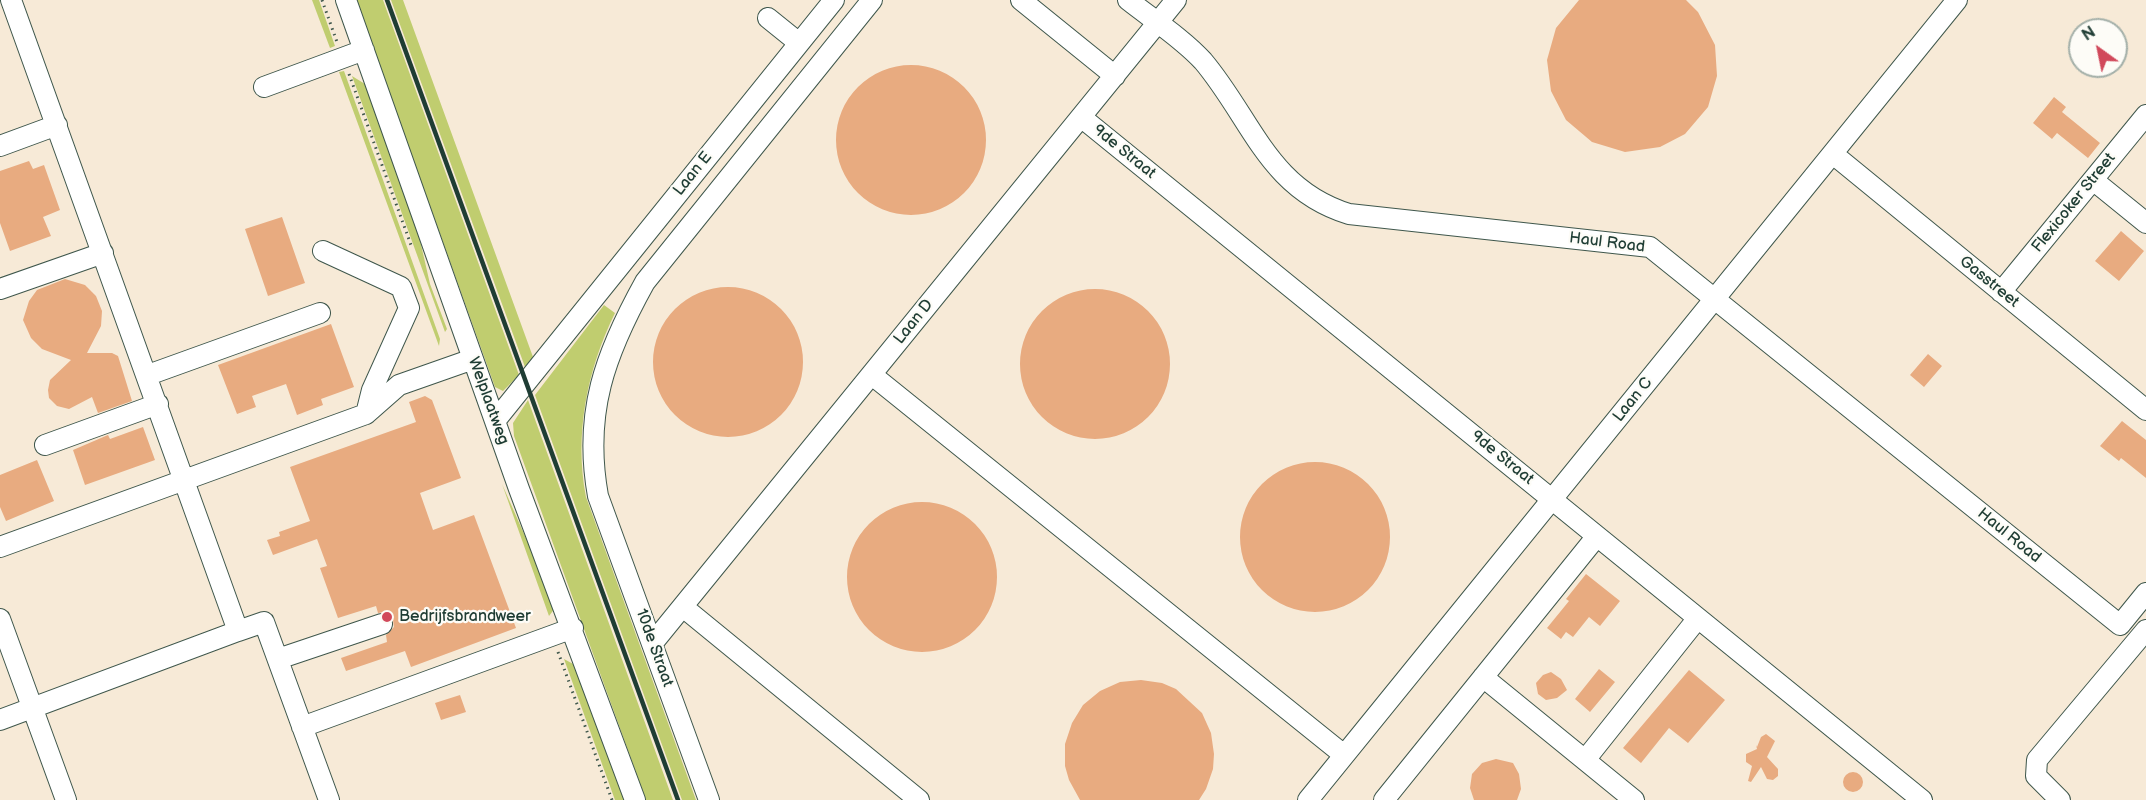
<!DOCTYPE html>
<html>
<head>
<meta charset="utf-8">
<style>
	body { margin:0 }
	#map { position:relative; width:2146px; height:800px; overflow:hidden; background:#f7ead7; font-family:"Balsamiq Sans",sans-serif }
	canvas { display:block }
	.north { position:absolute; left:2068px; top:18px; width:60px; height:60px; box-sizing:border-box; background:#fdfcf7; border:2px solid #a4b0a9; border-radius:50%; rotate:327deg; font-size:16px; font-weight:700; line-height:24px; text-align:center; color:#1f3d34 }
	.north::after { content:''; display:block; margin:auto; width:21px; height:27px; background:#d1495b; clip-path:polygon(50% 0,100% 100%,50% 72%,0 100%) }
</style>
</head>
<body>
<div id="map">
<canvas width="2146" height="800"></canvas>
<div class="north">N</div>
</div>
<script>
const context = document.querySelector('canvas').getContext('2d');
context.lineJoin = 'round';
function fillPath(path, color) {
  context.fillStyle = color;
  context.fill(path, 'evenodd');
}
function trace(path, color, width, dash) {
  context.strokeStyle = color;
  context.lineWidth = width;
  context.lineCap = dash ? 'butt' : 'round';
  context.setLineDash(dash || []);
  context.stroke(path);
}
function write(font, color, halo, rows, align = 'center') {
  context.font = font + ' "Balsamiq Sans",sans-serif';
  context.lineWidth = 4.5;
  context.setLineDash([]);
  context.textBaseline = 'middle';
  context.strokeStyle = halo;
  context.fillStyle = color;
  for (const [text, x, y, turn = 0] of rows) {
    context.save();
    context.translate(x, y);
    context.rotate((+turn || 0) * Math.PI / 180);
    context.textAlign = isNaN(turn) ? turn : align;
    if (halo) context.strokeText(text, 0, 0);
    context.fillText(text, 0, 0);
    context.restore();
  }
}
fillPath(new Path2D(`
	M312,0h7l16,46 -5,2z
	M356,0h27l136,375 -16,16 -8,-4z
	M391,0h12l130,357 -8,10z
	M344,71l96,268 -1,7 -100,-274z
	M352,76l13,8 49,130 16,70 17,45 -2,3z
	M604,305l11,8c-28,57 -41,121 -29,184l110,303h-14l-147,-405z
	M528,400l145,400h-27l-132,-364 -1,-13z
	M502,484l53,120v4l-6,8z
	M564,659l11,6 50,135h-10z`), '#c0cd6f');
fillPath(new Path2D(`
	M1579,0h107l12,12 17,33 2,31 -9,31 -23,27 -25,13 -35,5 -33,-10 -26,-22 -15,-29 -4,-31 9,-32z
	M836 140a75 75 0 1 1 150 0a75 75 0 1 1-150 0Z
	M2054,97l12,10 -4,5 38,31 -12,15 -31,-25 -5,6 -19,-16z
	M29,161l4,8 11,-4 16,45 -17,7 8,19 -41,15 -10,-28v-52z
	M282,217l23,66 -37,13 -23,-67z
	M2121,231l23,20 -25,30 -24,-20z
	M65,279l20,6 11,11 6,15 -1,15 -14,27h25l6,3 14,45 -34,12 -6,-16 -23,12 -12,-3 -8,-8 -1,-8 2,-10 21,-20 -29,-11 -11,-11 -8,-18 6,-19 8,-11z
	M653 362a75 75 0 1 1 150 0a75 75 0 1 1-150 0Z
	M1020 364a75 75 0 1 1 150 0a75 75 0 1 1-150 0Z
	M331,324l23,63 -33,12 2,6 -26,10 -11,-31 -34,12 4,11 -19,7 -19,-49z
	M1928,354l14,12 -18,21 -14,-12z
	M425,396l7,4 29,78 -41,15 13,37 41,-15 42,113 -105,39 -6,-16 -59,20 -5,-13 46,-16 -1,-7 8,-8 -1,-7 -8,-8 -7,1 -2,-7 -38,12 -18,-50 7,-2 -10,-27 -44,16 -6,-15 13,-4 -1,-4 31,-11 -20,-54 126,-45 -7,-20z
	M2122,421l24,19v38l-25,-20 -2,3 -19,-15z
	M143,427l12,33 -70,25 -12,-35 35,-15 2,4z
	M37,460l17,41 -48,20 -6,-14v-32z
	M1240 537a75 75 0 1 1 150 0a75 75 0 1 1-150 0Z
	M847 577a75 75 0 1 1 150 0a75 75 0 1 1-150 0Z
	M1586,574l34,27 -20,25 -11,-9 -16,20 -7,-5 -5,7 -14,-11 22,-27 -3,-2z
	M1599,669l16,13 -25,30 -15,-13z
	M1689,670l36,30 -37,43 -19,-15 -28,35 -18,-15z
	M1551,672l10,7 6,11 -10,8 -11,2 -8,-6 -2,-11 7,-8z
	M1141,680l21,3 14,6 26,24 9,20 3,21 -1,15 -7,20 -7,11h-119l-11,-20 -4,-14v-22l7,-21 11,-18 17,-14 20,-9z
	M460,695l6,17 -25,8 -6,-17z
	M1766,734l9,7 -8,16 11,12v7l-5,4 -6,-1 -6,-12 -10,15 -3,-1 4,-15 -6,-4v-8l11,-5 -1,-4 1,2 4,-10z
	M1496,759l17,4 6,11 2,15 -4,11h-43l-4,-12 2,-14 10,-11z
	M1843 782a10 10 0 1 1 20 0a10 10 0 1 1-20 0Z`), '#e8ab80');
const minor = new Path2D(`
	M11,0l227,631 26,-9 65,178
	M346,0l173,489 116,311
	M1021,0l94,76
	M1128,0c24,19 54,38 75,61 49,58 65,128 146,153l301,33 470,378 26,-32
	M768,18l31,25
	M264,87l100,-37
	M1081,117l841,683
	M0,146l57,-21
	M1833,154l313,256
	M2093,180l53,43
	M323,251l78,36 8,21 -37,82 -6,24
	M0,289l103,-36
	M2001,292l145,-177
	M148,375l172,-62
	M872,375l472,380
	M495,421l339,-421
	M45,445l113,-41
	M0,547l366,-133 33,-29 74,-26
	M683,607l236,193
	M0,619l66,181
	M652,644l524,-644
	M278,659l104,-35
	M1483,677l151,123
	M0,720l238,-89
	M302,727l271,-99
	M1585,760l113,-142
	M709,800l-111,-304c-15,-83 7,-142 47,-214l227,-282
	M1308,800l649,-800
	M1384,800l213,-264
	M2060,800l-24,-24 1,-16 109,-130`);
trace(minor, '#3f574c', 22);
trace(new Path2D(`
	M322,0l15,42
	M349,74l62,171
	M558,652l54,148`), '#3f574c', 3, [1.5, 4.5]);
trace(minor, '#fff', 20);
trace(new Path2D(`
	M387,0l291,800`), '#1f3d34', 4.5);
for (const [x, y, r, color] of [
	[387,617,6,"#d1495b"]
]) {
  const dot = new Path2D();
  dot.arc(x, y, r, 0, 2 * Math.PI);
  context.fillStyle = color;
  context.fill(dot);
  trace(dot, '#fdfcf7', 2);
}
write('16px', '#1f3d34', '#fdfcf7', [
	["9de Straat",1124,152,39],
	["Laan E",693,174,-51],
	["Flexicoker Street",2074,203,-51],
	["Haul Road",1607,243,7],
	["Gasstreet",1989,282,39],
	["Laan D",914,322,-51],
	["Laan C",1633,400,-51],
	["Welplaatweg",488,401,70],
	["9de Straat",1502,458,39],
	["Haul Road",2009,536,39],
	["10de Straat",654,648,70]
]);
write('16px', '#1f3d34', '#fdfcf7', [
	["Bedrijfsbrandweer",399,617]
], 'left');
</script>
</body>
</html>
